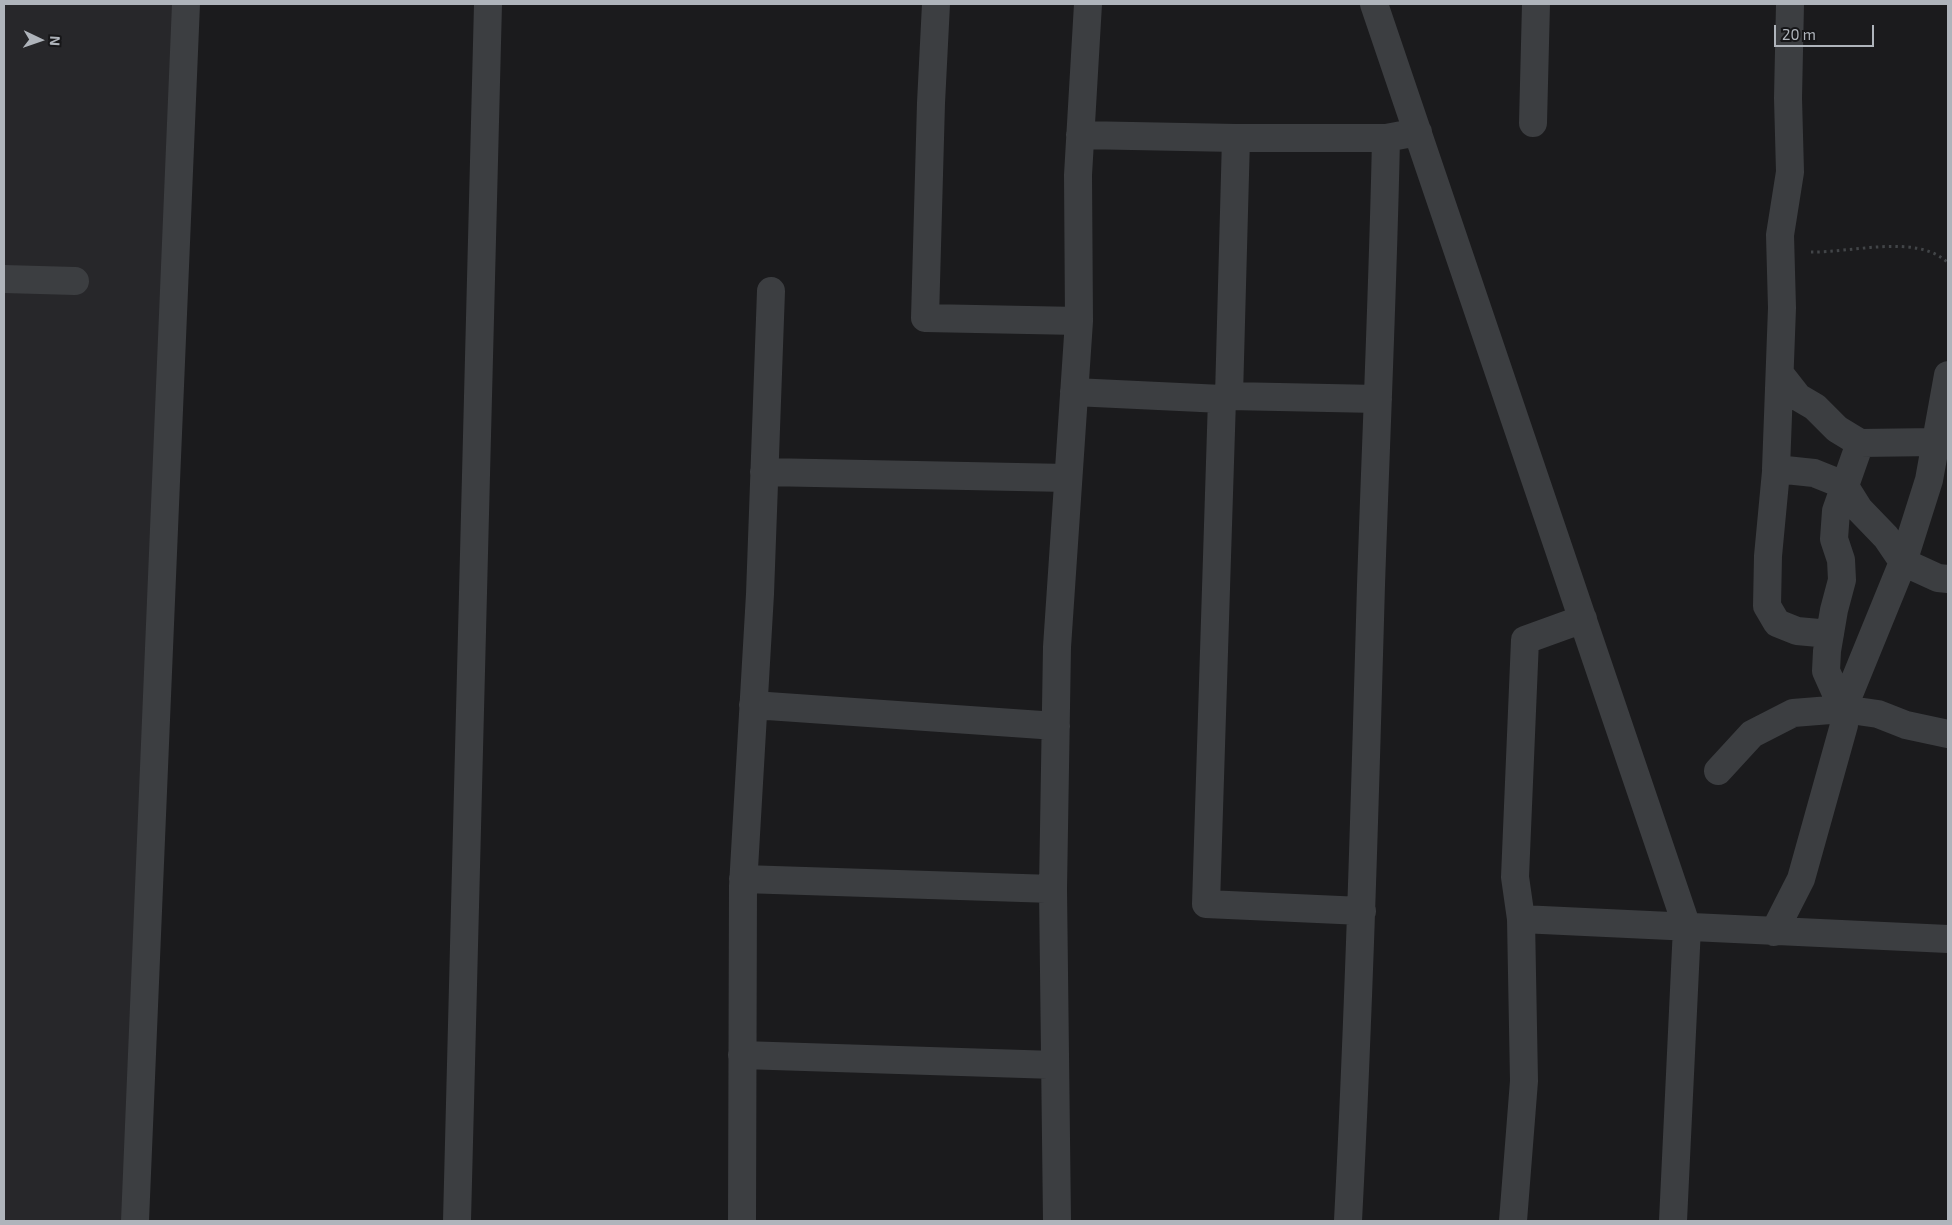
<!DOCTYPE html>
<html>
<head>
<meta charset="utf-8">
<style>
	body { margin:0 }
	#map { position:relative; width:1952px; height:1225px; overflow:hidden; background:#1b1b1d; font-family:"Exo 2",sans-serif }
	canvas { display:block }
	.frame { position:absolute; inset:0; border:5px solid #afb4bb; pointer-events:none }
	.north { position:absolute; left:15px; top:15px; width:50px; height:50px; -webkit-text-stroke:4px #161618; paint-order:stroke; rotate:93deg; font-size:14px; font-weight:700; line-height:20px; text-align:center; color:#afb4bb }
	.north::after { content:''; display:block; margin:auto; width:18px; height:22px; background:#afb4bb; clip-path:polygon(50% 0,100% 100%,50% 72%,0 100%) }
	.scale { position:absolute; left:1774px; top:25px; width:100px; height:22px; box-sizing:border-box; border:2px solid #afb4bb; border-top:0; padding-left:6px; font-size:15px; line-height:18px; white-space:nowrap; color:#afb4bb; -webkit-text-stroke:4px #161618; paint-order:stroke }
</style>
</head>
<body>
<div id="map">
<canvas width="1952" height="1225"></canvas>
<div class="frame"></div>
<div class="north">N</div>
<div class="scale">20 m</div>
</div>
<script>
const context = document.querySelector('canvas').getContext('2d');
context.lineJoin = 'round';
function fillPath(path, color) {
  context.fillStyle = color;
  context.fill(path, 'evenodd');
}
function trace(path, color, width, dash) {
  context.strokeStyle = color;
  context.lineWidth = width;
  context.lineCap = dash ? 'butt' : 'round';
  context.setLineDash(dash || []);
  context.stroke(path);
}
fillPath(new Path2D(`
	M4,4h184l-56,1217h-128z`), '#27272a');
trace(new Path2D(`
	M1811,252c40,1 107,-19 137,11`), '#424548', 3, [2.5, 4]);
trace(new Path2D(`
	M936,4l-5,99 -6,215 154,3 -22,326 -4,242 4,332
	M1374,4l313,923 -14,294
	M1790,4l-2,94 2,74 -10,63 2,73 -6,161 38,4 30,12 15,24 27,28 17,25 35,16 10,1
	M1533,123l3,-119
	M1080,135l156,3h150
	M1236,138l-7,258 -7,3 -16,505 156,7
	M4,279l71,2
	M1079,321l-1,-146 10,-171
	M1780,374l18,23 17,10 22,22 23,14 76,-1
	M1074,392l148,7
	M1229,396l149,3
	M1777,461l-9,95 -1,50 10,17 20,8 33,3
	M764,472l304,6
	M753,705l303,21
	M1843,709l-17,-38 1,-20 7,-41 8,-30 -1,-20 -7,-21 2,-28 24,-68
	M1718,771l34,-37 41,-21 50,-4 35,5 28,11 42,9
	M743,879l310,10
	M1521,919l-6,-42 10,-237 58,-21
	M1774,932l27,-53 43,-154 -1,-16 60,-147 26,-82 19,-105
	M742,1055l313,10
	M135,1221l51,-1217
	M457,1221l31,-1217
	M742,1221l1,-335 17,-292 11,-303
	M1348,1221c11,-212 17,-424 23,-636 5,-149 12,-298 15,-447l32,-6
	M1513,1221l11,-140 -3,-162 427,20`), '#3c3e41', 28);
</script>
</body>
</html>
